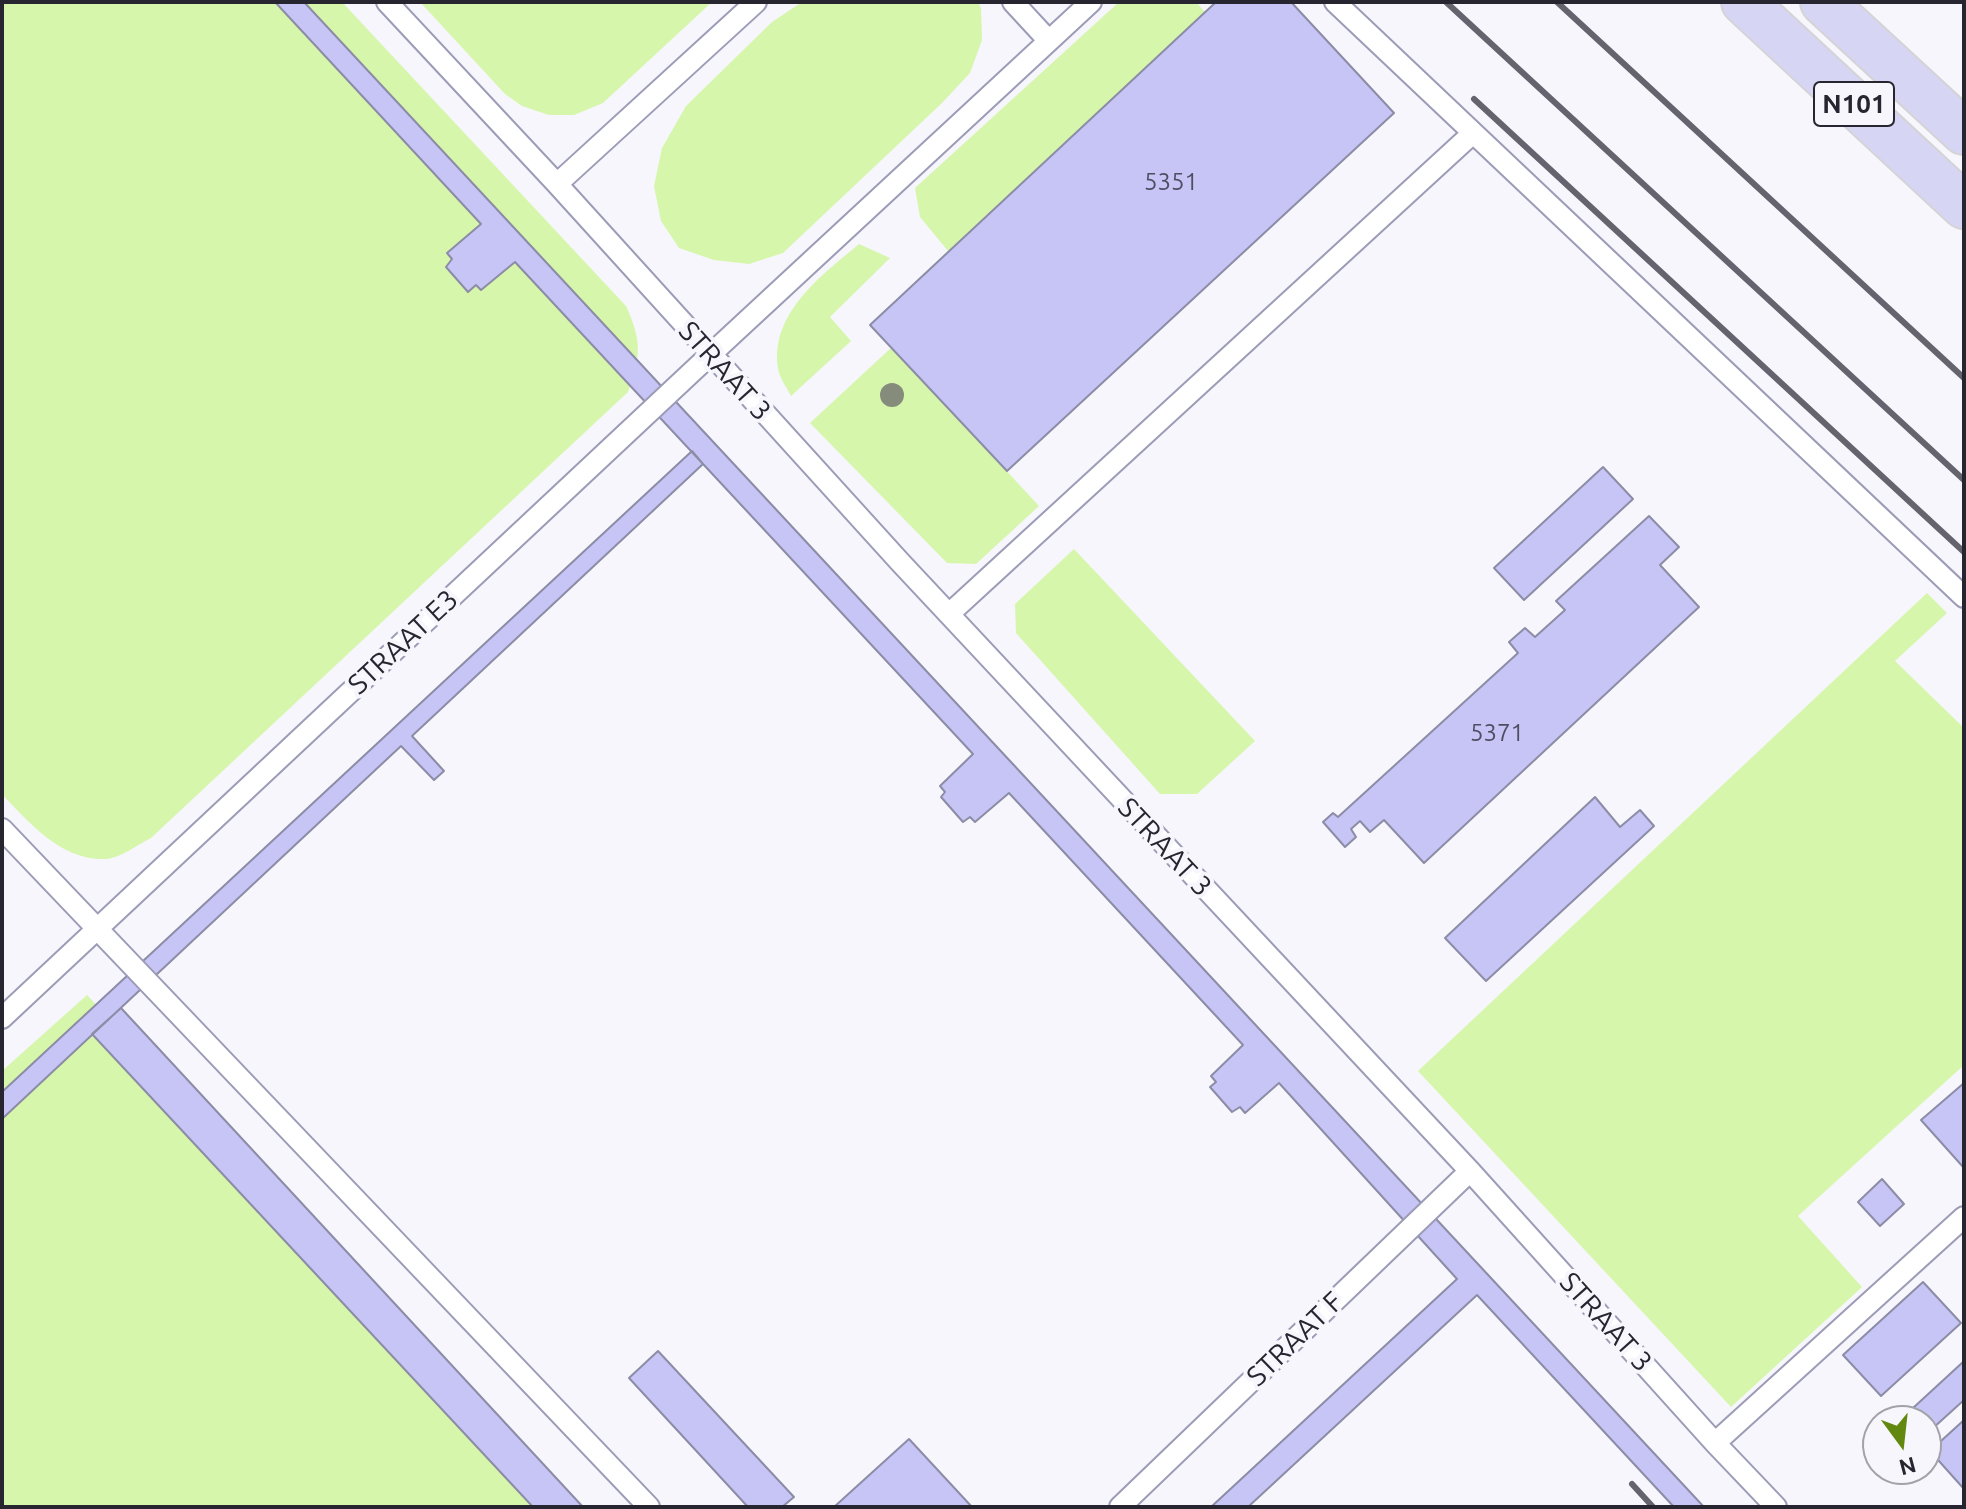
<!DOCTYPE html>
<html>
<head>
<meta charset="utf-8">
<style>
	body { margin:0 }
	#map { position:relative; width:1966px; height:1509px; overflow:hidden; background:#f6f6fc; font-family:Ubuntu,sans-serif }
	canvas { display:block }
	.frame { position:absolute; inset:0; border:4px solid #262530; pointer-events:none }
	.north { position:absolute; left:1862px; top:1405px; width:80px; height:80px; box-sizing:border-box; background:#f6f6fc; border:2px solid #a3a2aa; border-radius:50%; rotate:165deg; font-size:22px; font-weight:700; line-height:32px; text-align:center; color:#262530 }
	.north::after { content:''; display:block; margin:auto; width:28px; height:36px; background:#62880f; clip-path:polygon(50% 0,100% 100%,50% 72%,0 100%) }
</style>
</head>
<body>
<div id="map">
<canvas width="1966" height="1509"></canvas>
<div class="frame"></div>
<div class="north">N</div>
</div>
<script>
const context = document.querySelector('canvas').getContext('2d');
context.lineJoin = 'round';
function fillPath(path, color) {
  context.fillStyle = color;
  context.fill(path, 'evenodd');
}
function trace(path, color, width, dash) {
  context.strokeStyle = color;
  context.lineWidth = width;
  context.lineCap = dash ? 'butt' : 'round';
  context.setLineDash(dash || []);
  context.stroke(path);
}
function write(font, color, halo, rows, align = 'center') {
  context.font = font + ' Ubuntu,sans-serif';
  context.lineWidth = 8;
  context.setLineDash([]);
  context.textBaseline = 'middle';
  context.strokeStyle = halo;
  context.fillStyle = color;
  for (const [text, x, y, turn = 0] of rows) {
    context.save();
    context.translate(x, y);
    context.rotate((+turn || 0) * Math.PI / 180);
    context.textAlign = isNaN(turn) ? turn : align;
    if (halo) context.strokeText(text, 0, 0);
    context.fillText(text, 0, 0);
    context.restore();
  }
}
fillPath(new Path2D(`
	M2,2h340l284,304c16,35 15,51 2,86l-477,446c-12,6 -31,20 -45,21 -44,2 -77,-36 -104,-65z
	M420,2h292l-109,101 -29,12h-25l-27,-9 -17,-12z
	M802,2h176l3,6 1,32 -12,33 -28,30 -159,150 -34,11 -35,-4 -35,-12 -18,-27 -7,-35 8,-38 24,-42 86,-84z
	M1119,2h77l9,10 -257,239 -28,-34 -5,-29z
	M859,244l31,14 -60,59 21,24 -60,55c-4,-8 -12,-19 -13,-28 -8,-55 44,-93 81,-124z
	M892,347l147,159 -63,58 -29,-1 -137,-140z
	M1074,549l181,192 -58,53h-37l-144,-161 -1,-29z
	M1927,593l20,20 -52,48 69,67v337l-166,151 64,71 -131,120 -313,-336z
	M87,995l476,512h-561v-436z`), '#d6f6ab');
const building = new Path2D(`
	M275,2h29l1400,1505h-30l-197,-212 -229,212h-37l246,-228 -178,-196 -34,30 -5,-6 -8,5 -22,-25 6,-5 -5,-6 32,-31 -234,-252 -34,29 -5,-5 -7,5 -22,-25 4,-5 -5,-6 33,-32 -458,-492 -34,28 -5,-5 -8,7 -22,-25 6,-8 -5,-6 34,-29z
	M1216,2h75l103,111 -387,358 -137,-146z
	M692,451l11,13 -291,272 32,35 -10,9 -33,-34 -399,373v-27z
	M1603,467l30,32 -109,101 -30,-32z
	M1649,516l30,31 -19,18 39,42 -275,256 -40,-43 -14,12 -10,-11 -9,8 5,8 -11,10 -22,-25 10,-9 5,4 180,-164 -9,-11 16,-14 10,9 30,-27 -9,-9z
	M1595,797l25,30 20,-17 14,16 -168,155 -41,-43z
	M121,1008l462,499h-50l-441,-473z
	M1964,1083v85l-43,-48z
	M1882,1179l22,25 -24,22 -22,-24z
	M1923,1282l38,41 -80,73 -38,-41z
	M658,1351l136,146 -12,10h-34l-119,-129z
	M1963,1362l1,38 -32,29 -19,-21z
	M1964,1420v69l-34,-38z
	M909,1439l63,68h-138z`);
fillPath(building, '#c6c5f6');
trace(building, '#8c8ca6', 2);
const service = new Path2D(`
	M387,2l170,182 343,378 570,609 245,272 61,64
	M1013,2l36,39
	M1335,2l629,595
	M557,184l199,-182
	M949,614l524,-481
	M2,829l647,678
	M2,1018l708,-663 381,-353
	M1715,1443l249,-226
	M1120,1507l350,-336`);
const primary = new Path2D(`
	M1744,2l220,204
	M1823,2l141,130`);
trace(service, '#9c9cb7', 24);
trace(primary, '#d4d3d6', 48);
trace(service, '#fff', 20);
trace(primary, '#d6d5f3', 44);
trace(new Path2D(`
	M1446,2l518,478
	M1557,2l407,376
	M1474,99l490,453
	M1632,1484l21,23`), '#65646e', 6);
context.fillStyle = '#858c7c';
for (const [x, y] of [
	[892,395]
]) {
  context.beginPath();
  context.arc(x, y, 12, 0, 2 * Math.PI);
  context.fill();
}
write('24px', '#4e4d62', null, [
	["5351",1171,182],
	["5371",1497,733]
]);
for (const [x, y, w] of [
	[1854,104,80]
]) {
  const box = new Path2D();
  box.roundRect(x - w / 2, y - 22, w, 44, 6);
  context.fillStyle = '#f6f6fc';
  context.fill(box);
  trace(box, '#262530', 2);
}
write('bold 26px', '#262530', null, [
	["N101",1854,104]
]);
write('28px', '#262530', '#f6f6fc', [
	["STRAAT 3",725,371,48],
	["STRAAT E3",403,642,-43],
	["STRAAT 3",1165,847,47],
	["STRAAT 3",1606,1322,48],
	["STRAAT F",1295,1339,-44]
]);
</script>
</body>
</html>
